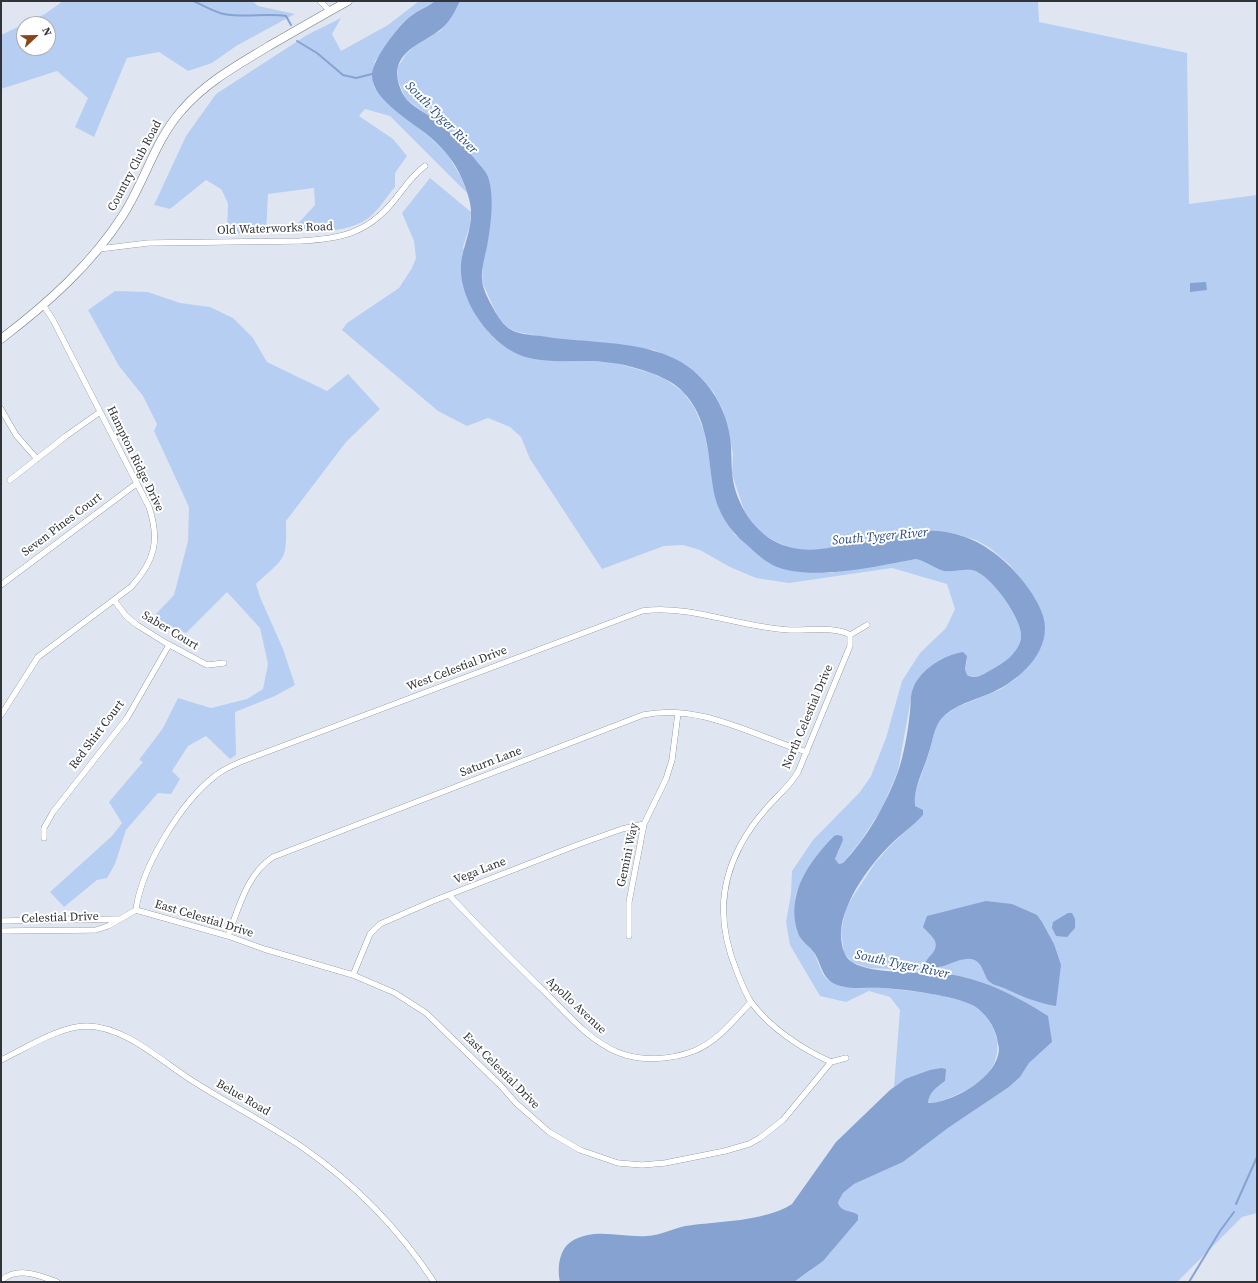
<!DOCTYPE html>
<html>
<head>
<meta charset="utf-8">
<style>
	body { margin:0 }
	#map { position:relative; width:1258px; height:1283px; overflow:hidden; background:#dfe6f2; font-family:"Source Serif 4",serif }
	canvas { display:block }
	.frame { position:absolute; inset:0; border:2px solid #303337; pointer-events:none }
	.north { position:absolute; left:16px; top:16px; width:40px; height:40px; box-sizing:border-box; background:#fff; border:1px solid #acadaf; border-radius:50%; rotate:68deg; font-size:11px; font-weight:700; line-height:16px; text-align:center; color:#303337 }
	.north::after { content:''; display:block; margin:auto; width:14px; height:18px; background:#884518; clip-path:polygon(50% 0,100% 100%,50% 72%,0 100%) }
</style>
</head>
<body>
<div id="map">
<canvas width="1258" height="1283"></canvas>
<div class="frame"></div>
<div class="north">N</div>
</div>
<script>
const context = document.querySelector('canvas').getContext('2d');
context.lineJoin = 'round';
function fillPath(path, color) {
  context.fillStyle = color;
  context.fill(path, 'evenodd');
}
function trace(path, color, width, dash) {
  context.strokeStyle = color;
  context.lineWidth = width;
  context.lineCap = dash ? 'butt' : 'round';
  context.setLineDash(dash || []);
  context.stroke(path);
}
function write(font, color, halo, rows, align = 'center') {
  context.font = font + ' "Source Serif 4",serif';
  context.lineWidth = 4;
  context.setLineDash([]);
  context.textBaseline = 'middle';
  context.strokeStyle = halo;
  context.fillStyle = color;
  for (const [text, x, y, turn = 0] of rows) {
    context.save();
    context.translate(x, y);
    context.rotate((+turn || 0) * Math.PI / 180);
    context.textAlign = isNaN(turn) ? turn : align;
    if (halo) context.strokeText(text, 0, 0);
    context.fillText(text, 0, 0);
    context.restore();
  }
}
fillPath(new Path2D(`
	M63,1h189l6,5 37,8 -59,32 -24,17 -24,8 -29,-19 -32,6 -33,79 -19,-10 13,-29 -31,-27 -56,18v-54l44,-21zM24,24h24v24h-24z
	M419,1h16l-23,14 -37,46 -3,13 2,13 15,17 27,21 30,27 15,25 6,16 -77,-77 -25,-7 -6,7 34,23 14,17 -12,17v14c-8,9 -15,21 -24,29 -22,18 -54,15 -80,15l24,-26 -1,-17 -46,6 -2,38 -39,2 1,-31 -7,-14 -15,-9 -36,29 -16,-4 32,-69 30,-42 91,-59 34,-17 -9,16 9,17 47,-26z
	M460,1h578l1,21 148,31 2,151 68,-9v1018l-15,4 -65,65h-383l16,-11 44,-59 -14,-3 -2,-7 5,-9 11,-9 49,-22 45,-34 61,-41 11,-10 9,-14 23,-21 -84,-64 -39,-7 -60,-3 -17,-6 -8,-9 -3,-21 5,-25 29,-44 15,-17 33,-31v-5l-8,-3 -1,-12 14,-39 8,-30 8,-10 13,-9 42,-17 18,-12 19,-78 -26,-35 -20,-17 -14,-8 -20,-6 -39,-4 -18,2 -73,17 -18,1 -15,-1 -16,-7 -13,-7 -12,-12 -8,-13 -12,-36 1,-21 -10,-43 -9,-17 -15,-17 -14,-11 -31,-15 -88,-9 -48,-9 -10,-4 -10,-11 -16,-35 1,-20 5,-22 3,-26 -4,-39 -38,-44 -43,-32 -9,-21 1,-11 8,-13 10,-10 24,-13 7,-8z
	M430,178l41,34 -1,13 -7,22 25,85 29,22 12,4 17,3 66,1 39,11 14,6 18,13 11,15 10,24 15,78 16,26 59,36 36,2 86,-14c10,2 19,10 28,12 9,1 19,-2 28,-1 18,3 53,52 49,69 -4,16 -19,25 -32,32 -7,4 -14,9 -22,4l-2,-6 2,-9 -37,7 -17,20 -15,84 -16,37 -22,34 -17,21 -4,1 -4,-5 5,-11c-8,8 -39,36 -43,43 -5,11 -1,38 4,48 2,3 6,6 9,9 9,9 8,23 17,31 14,13 39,8 56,9 22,2 74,7 92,19 24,16 31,48 10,70 -7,8 -21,14 -31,19 -8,3 -16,8 -26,7 1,-11 9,-16 17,-22l-4,-13 -36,11 -11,8 6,-77 -10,-13 -21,-6 -23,11 -26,-6 -30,-51 -4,-23 5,-28 1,-23 21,-31 47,-48 11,-16 15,-38 16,-57 18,-28 26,-25 9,-19 -8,-25 -55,-16 -103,15 -33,-5 -26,-11 -30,-17 -17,-5 -19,1 -62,23 -72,-110 -9,-22 -11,-10 -22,-9 -21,8 -29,-15 -96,-81 5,-7 52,-35 13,-20 4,-10 -2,-17 -12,-28z
	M115,291l33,1 32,11 30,4 23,11 20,20 14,24 60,29 21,-17 32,35 -34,33 -60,79c1,41 -1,36 -30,63l4,13 23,52 12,36 -20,11 -40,16 1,43 -6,4 -24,-23 -18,10 -16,25 8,8 -9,15 -13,-1 -32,37 -11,34 -8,14 -10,2 -33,27 -14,-15 62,-56 10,-13 -13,-21 34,-40 -4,-2 24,-32 15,-30 33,10 36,-9 16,-10 5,-25 -8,-36 -33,-36 -41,41 -34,-15 22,-23 14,-54 1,-34 -35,-76 3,-7 -14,-28 -24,-30 -31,-56z`), '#b7cef3');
fillPath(new Path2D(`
	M435,1h25c-5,10 -10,21 -19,28 -15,13 -45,20 -44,47 1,8 5,18 10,24 8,8 19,13 28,20 14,11 27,24 39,38 5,7 13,13 15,22 5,18 2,42 -1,61 -2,13 -7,26 -6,40 1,8 6,18 10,25 4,8 9,16 16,22 9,6 22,7 33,8 50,9 123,1 160,42 15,16 24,33 28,54 3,13 2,26 3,40 2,28 20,59 46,71 22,10 43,7 66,2 61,-13 108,-30 160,16 14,12 34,37 39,55 10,32 -20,61 -46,74 -17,9 -40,13 -54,27 -10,10 -10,25 -15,38 -5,17 -15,33 -13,51l8,4v5c-10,11 -23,20 -34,31 -21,21 -50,61 -48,92 1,9 3,19 11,24 21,14 75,8 102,13 33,6 66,23 94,41l4,26 -23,21 -9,14 -11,10 -61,41 -45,34 -49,22 -11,9 -5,9c2,11 13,7 20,13v5l-35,41 -29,21h-234c-3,-14 -1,-33 12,-41 24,-14 50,-3 75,-5 14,-1 25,-7 38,-10 33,-5 79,-4 107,-22l44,-62 54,-52 15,-11 25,-9 11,-2 5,1 -1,12c-8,6 -16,11 -17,22h4c24,-3 66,-26 67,-54 0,-3 -2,-8 -2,-11 -3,-13 -12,-25 -23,-32 -17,-10 -70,-17 -91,-18 -15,-1 -32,2 -46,-3 -15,-6 -15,-19 -22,-31 -5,-8 -14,-12 -17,-21 -13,-39 11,-71 36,-97l3,-1 5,1 1,4 -8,19 4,5 4,-1c24,-25 43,-59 55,-91 6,-18 10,-41 12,-60 1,-8 0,-16 3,-24 8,-19 31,-33 50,-36l4,4 -2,13 2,6c8,5 15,0 22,-4 13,-7 28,-16 32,-32 4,-17 -31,-66 -49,-69 -9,-1 -19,2 -28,1 -9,-2 -18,-10 -28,-12 -39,7 -100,22 -139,8 -12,-5 -21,-14 -31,-23 -17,-14 -30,-34 -33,-57 -5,-32 -5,-70 -30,-95 -7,-8 -19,-14 -29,-18 -13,-5 -27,-9 -41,-11 -36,-6 -78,7 -109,-17 -24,-18 -45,-51 -43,-82 2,-18 11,-35 10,-52 0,-11 -5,-23 -9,-33 -7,-17 -18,-30 -32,-42 -17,-15 -57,-36 -58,-61 -1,-15 27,-51 39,-60 7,-6 17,-9 24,-15z
	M1206,282l1,8 -17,2v-9z
	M986,901l26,3 25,11 5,7 12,22 7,21 -5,41c-19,-3 -35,-10 -52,-18 -5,-2 -11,-3 -14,-6 -7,-5 -6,-21 -19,-23 -15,-2 -34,16 -46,5 1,-4 4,-7 7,-10 10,-12 -2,-19 -9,-27l4,-11z
	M1068,913h4l3,6v9l-8,9 -11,-1 -4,-8 1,-6z`), '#86a2d0');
trace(new Path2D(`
	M193,1c10,4 21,11 31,13 21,4 42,-1 62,2l5,9
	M297,41l20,12 26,22 13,3 16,-4
	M1236,1204l21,-47
	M1189,1282l31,-51 14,-19`), '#86a2d0', 2);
const street = new Path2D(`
	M320,1l10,10
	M99,249l49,-6 152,-2c39,-2 66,-7 92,-38 11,-13 19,-27 33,-37
	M1,409l15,26 21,24
	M10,480l56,-44 34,-24
	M1,585l135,-101
	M114,600l12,16 11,9 29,18 41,22 17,-2
	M850,635l17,-10
	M1,715l37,-58 93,-70c24,-26 29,-47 18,-80l-96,-187 -9,-14
	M44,838v-10l9,-16 74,-94 42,-73
	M449,895c32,34 65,67 98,99 21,21 42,46 70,58 24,10 53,8 77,-1 24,-10 40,-31 57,-49
	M136,910c5,-42 45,-108 79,-134 11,-9 27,-15 41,-20l386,-145c48,-7 99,17 148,19 16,1 46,-4 60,5
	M136,910l92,26 36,13 89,26 42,18 31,20 76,74 14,16 33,29 31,18 38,13 24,2 23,-2 60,-12 24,-7 11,-6 23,-18 48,-58
	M1,921l117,-2
	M1,931l95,-1 12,-4 28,-16
	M228,936c11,-29 19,-62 45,-79l370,-142c58,-12 110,21 164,37
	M629,936v-34l15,-78 22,-45 6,-19 6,-47
	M353,975l17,-41 10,-10 53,-23 144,-56 45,-16 22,-5
	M846,1058l-15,4c-29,-13 -61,-34 -80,-60 -6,-9 -10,-20 -14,-30 -18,-44 -19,-84 3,-126 7,-13 16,-26 26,-37 11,-13 23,-22 32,-37l52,-126v-11
	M1,1060c25,-12 59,-34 86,-34 38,1 72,33 101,52 37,24 77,44 114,69 52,36 97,82 132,135
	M1,1281c16,-15 38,-6 56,1`);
const secondary = new Path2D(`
	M1,339c46,-35 91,-75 122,-124 22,-34 32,-75 59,-105 24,-28 56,-45 87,-64 26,-15 52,-30 79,-45`);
trace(street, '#727882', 6);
trace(secondary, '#727882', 9);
trace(street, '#fff', 5.5);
trace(secondary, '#fff', 8);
write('12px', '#303337', '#fff', [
	["Country Club Road",135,166,-62],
	["Old Waterworks Road",275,229,-2],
	["Hampton Ridge Drive",135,459,64],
	["Seven Pines Court",62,525,-37],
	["Saber Court",170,631,31],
	["West Celestial Drive",457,669,-21],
	["North Celestial Drive",808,717,-67],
	["Red Shirt Court",97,735,-53],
	["Saturn Lane",491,762,-21],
	["Gemini Way",628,855,-78],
	["Vega Lane",480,871,-21],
	["Celestial Drive",60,918,-2],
	["East Celestial Drive",204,919,17],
	["Apollo Avenue",576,1006,43],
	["East Celestial Drive",501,1071,45],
	["Belue Road",243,1098,30]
]);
write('italic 13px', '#284a83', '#fff', [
	["South Tyger River",441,118,45],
	["South Tyger River",880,537,-5],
	["South Tyger River",902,965,12]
]);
</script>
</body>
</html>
